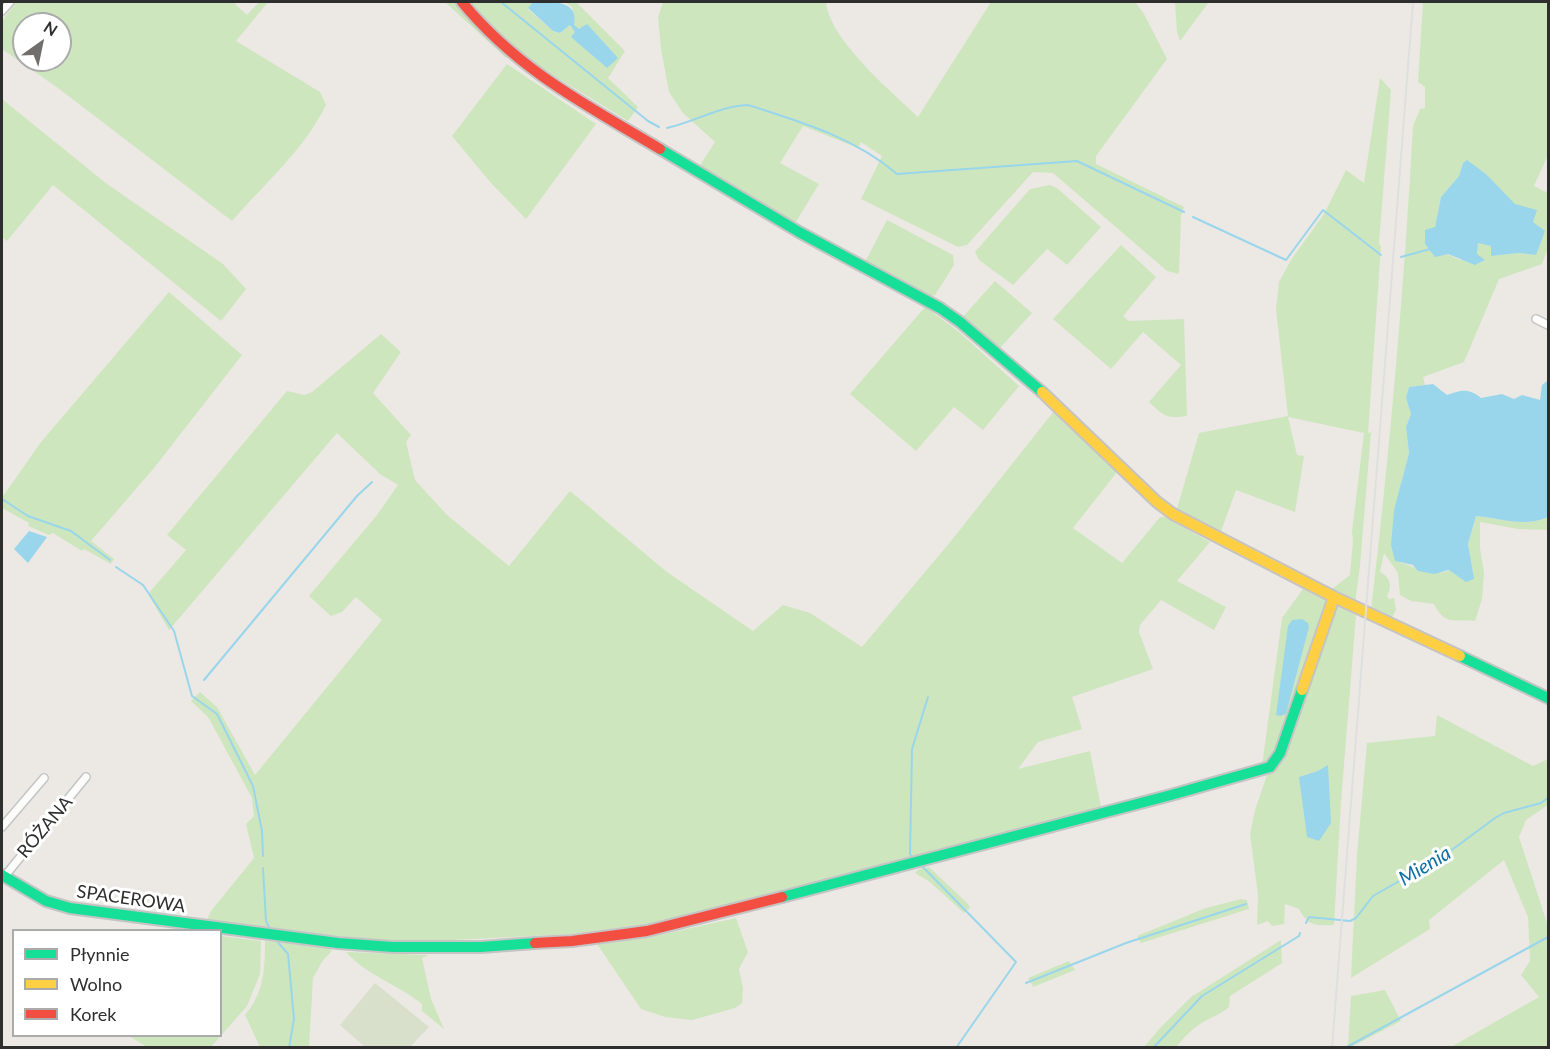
<!DOCTYPE html>
<html>
<head>
<meta charset="utf-8">
<style>
	body { margin:0 }
	#map { position:relative; width:1550px; height:1049px; overflow:hidden; background:#ece8e4; font-family:Lato,sans-serif }
	canvas { display:block }
	.frame { position:absolute; inset:0; border:3px solid #2e2e2e; pointer-events:none }
	.legend { position:absolute; left:12px; top:929px; width:210px; height:108px; box-sizing:border-box; background:#fff; border:2px solid #ababab; margin:0; padding:8px 10px; list-style:none; font-size:18px; color:#2e2e2e }
	.legend li { display:flex; align-items:center; gap:12px; height:30px }
	.legend b { width:30px; border:2px solid #ababab }
	.north { position:absolute; left:12px; top:12px; width:60px; height:60px; box-sizing:border-box; background:#fff; border:2px solid #ababab; border-radius:50%; rotate:33deg; font-size:16px; font-weight:700; line-height:24px; text-align:center; color:#2e2e2e }
	.north::after { content:''; display:block; margin:auto; width:21px; height:27px; background:#706f6e; clip-path:polygon(50% 0,100% 100%,50% 72%,0 100%) }
</style>
</head>
<body>
<div id="map">
<canvas width="1550" height="1049"></canvas>
<div class="frame"></div>
<ul class="legend">
<li><b style="height:8px;background:#16e098"></b>Płynnie</li>
<li><b style="height:8px;background:#ffcf43"></b>Wolno</li>
<li><b style="height:8px;background:#f24e42"></b>Korek</li>
</ul>
<div class="north">N</div>
</div>
<script>
const context = document.querySelector('canvas').getContext('2d');
context.lineJoin = 'round';
function fillPath(path, color) {
  context.fillStyle = color;
  context.fill(path, 'evenodd');
}
function trace(path, color, width, dash) {
  context.strokeStyle = color;
  context.lineWidth = width;
  context.lineCap = dash ? 'butt' : 'round';
  context.setLineDash(dash || []);
  context.stroke(path);
}
function write(font, color, halo, rows, align = 'center') {
  context.font = font + ' Lato,sans-serif';
  context.lineWidth = 6;
  context.setLineDash([]);
  context.textBaseline = 'middle';
  context.strokeStyle = halo;
  context.fillStyle = color;
  for (const [text, x, y, turn = 0] of rows) {
    context.save();
    context.translate(x, y);
    context.rotate((+turn || 0) * Math.PI / 180);
    context.textAlign = isNaN(turn) ? turn : align;
    if (halo) context.strokeText(text, 0, 0);
    context.fillText(text, 0, 0);
    context.restore();
  }
}
fillPath(new Path2D(`
	M16,2h217l14,13 12,-13h9l-32,39 84,51 6,13c-22,45 -61,78 -94,116l-174,-133 -56,-39v-28zM24,24h36v36h-36z
	M445,2h88l-5,7 25,22 7,2 10,-8 6,7 -4,5 35,31 -33,-43 -2,-18 -7,-5h11l49,49 -17,27 30,29 -10,14 -100,-61 -23,-3z
	M663,2h163c3,37 65,89 92,115l73,-115h144l9,12 23,45 -71,97v8l88,43 -3,9 -2,58 -12,-3 -114,-98 -20,-1 -66,73 -9,2 -97,-48 21,-43 -21,-14 -3,6 -55,-22 -23,37 39,21 -25,41 -97,-55 18,-28 -32,-29 -14,-21 -8,-43 -3,-32z
	M1175,2h34l-29,39 -3,-9z
	M1423,2h125v153l-14,31 14,7v55l-6,16 -43,15 -35,83 -41,15 2,8 -16,2 -3,11 5,16 -5,13 3,26 -8,30 -6,78c17,4 39,17 55,9 7,-4 13,-10 19,-15l-1,-11 8,-28c25,2 48,12 72,1v13l-30,-1 -38,-7v26l4,25 -2,26 -7,22c-21,-2 -30,5 -41,-17l-23,-3 -11,-6 -2,-22 -14,-20 -4,19c10,5 13,14 7,24l2,3 5,-1 2,12 -5,9 -20,-9c19,-161 33,-322 42,-484l7,-17 5,-1v-21l-7,-5zM1463,163l23,11 16,19 30,29 4,33 -17,-2 -28,3v-10l-13,-4 -1,12 -17,6 -35,-16v-13l10,-3 6,-31 18,-21z
	M507,64l89,60 -70,95 -35,-36 -39,-47z
	M1380,78l11,12 -12,154 2,2 -13,187 3,-1 -11,134 -5,37 -22,-11 -1,-3 18,-14 3,-35 -1,-8 12,-99 -76,-16 9,38 7,1 -9,56 -59,-22 -16,44 -44,-22 23,-79 89,-17 -12,-107 3,-27 12,-22 33,-46 22,-44 18,13z
	M2,99l105,85 116,80 23,25 -25,32 -168,-136 -46,56 -5,-4z
	M1050,185l7,3 44,39 -34,38 -20,-16 -34,36 -34,-25 -4,-8 55,-63z
	M887,220l66,35 1,10 -19,30 -7,2 -63,-35z
	M1121,245l35,32 -33,39 6,5 55,-2 3,97c-21,3 -23,0 -38,-14l32,-37 -38,-33 -32,37 -58,-50z
	M995,281l37,32 -33,36 -37,-31z
	M169,292l73,63 -88,113 -63,73 23,18 -3,5 -27,-15 -2,2 -29,-18 -4,2 -21,-9 1,-3 -27,-15v-14l2,1 37,-53z
	M925,307l33,24 61,55 -36,44 -29,-23 -38,44 -66,-57z
	M381,334l20,18 -28,41 38,42 -5,7 9,38 32,35 62,51 61,-75 97,81 86,59 30,-26 27,8 52,34 89,-106 103,-130 63,61 -44,56 49,35 38,-46h5l45,25 -33,39 49,26 -12,23 -53,-30 -21,25 -1,7 14,37 -81,28 10,32 -44,13 -20,27 72,-18 11,56 -403,106 -50,11 -78,10 -136,7h-44l-127,-12 -56,-9 4,-9 43,-53 -8,-34 8,-8 -2,-18 -33,-61 -11,-20 -17,-16 9,-9 17,15 38,68 127,-155 -26,-23 -14,15 -11,4 -22,-20 68,-81 21,-30 -18,-11 -43,-41 -168,197 -21,-36 38,-44 -19,-15 120,-144 17,4 8,-3z
	M1303,589l53,26 -15,187 -7,123c-18,1 -26,1 -35,-16l-14,-5 -1,20 -12,2 -4,-5 -11,4 1,-30 -8,-61 5,-24 12,-35 -5,-9 20,-148z
	M1437,715l96,51 15,-7v46l-22,15 -7,17 29,89v121h-97l88,-50 -18,-22 9,-14 -2,-44 -24,-57 -75,60 1,9 -79,49 6,-123 10,-112 68,-7z
	M929,867l39,37 2,4 -6,5 -34,-31 -15,-9 4,-4z
	M1241,899l6,1 2,9 -108,34 -4,-7 69,-28z
	M736,918l12,34 -9,17 4,19 -1,15 -7,5 -43,12 -27,-3 -24,-8 -44,-65 49,-6z
	M221,936l40,5 -1,33 -13,32 -36,41h-64l-18,-11h91z
	M1281,940l1,23 -52,33 -1,11c-10,9 -22,11 -33,20 -8,5 -14,14 -20,20h-32l17,-20 30,-30z
	M265,941l63,6 4,4 -9,9 -10,18 -4,69h-49l-15,-32c19,-22 20,-46 20,-74z
	M346,952l83,3 -7,3 9,41 13,30 -22,-18v-7c-23,-19 -56,-29 -76,-52z
	M1069,961l6,9 -42,17 -5,-9z
	M1385,990l16,31 -50,26h-3l3,-51z`), '#cee6be');
fillPath(new Path2D(`
	M375,983l54,44 -19,20h-45l-25,-22z`), '#d8e0cc');
fillPath(new Path2D(`
	M533,2c21,0 46,-2 41,23l5,4 8,-5 31,34 -11,10 -36,-31 4,-5 -5,-7 -10,8 -7,-2 -25,-23z
	M1467,160l19,14 29,30 22,6 -4,12 12,9 -9,24 -17,-2 -28,3v-10l-13,-3 -1,11 8,6 -10,5 -27,-11 -13,3 -10,-13v-14l10,-3 6,-30 18,-21 4,-13z
	M1548,380v137c-25,11 -47,1 -72,-1l-8,28 6,35 -8,3 -17,-12 -15,4 -16,-3 -5,-6 -18,-4 -4,-16 3,-35 15,-57 -3,-26 5,-13 -5,-16 3,-11 24,-3 14,11c15,-5 21,-7 34,3l21,-4 12,5 8,-4 18,5 2,-15z
	M29,531l18,6 -19,26 -14,-14z
	M1302,619l6,4 1,4 -23,87 -6,2 -4,-1 12,-89 4,-6z
	M1328,765l3,58 -12,18 -12,-4 -8,-60 19,-6z`), '#99d6ec');
trace(new Path2D(`
	M501,2l147,119 11,6
	M667,128c28,-6 52,-22 81,-23 53,17 106,32 149,69l180,-13 107,51
	M1193,217l93,43 37,-50 58,45
	M1401,257l29,-8
	M2,499l26,17 43,15 39,29
	M116,567l27,18 31,46 18,65 25,18 36,72 9,45 1,25
	M204,680l153,-184 15,-14
	M913,858l-3,-4 2,-105 16,-52
	M920,864l96,98 -60,86
	M263,868l3,53 4,8
	M1306,923l3,-6 41,4 6,-3 17,-22 72,-41 50,-37 9,-5 37,-10 7,-5
	M275,939l13,15 6,65 -5,29
	M1026,983l100,-40 120,-39
	M1153,1048l49,-52 97,-60 1,-3
	M1345,1048l203,-111`), '#99d6ec', 2);
const street = new Path2D(`
	M2,11l8,-9
	M1536,319l12,6
	M2,827l42,-49
	M4,877l82,-100`);
const fast = new Path2D(`
	M660,149l139,83 141,76 20,14 82,70
	M1460,656l88,42
	M2,875l44,26 24,7 268,35 55,4h88l54,-4
	M782,897l389,-102 99,-28 10,-14 22,-63`);
const slow = new Path2D(`
	M1042,392l115,110 16,12 161,83
	M1302,690l32,-93 126,59`);
const jam = new Path2D(`
	M462,2c56,68 124,103 198,147
	M535,943l37,-2 75,-10 135,-34`);
trace(street, '#c5c4c5', 10);
trace(fast, '#c5c4c5', 14);
trace(slow, '#c5c4c5', 14);
trace(jam, '#c5c4c5', 14);
trace(street, '#fcfcfb', 7);
trace(fast, '#16e098', 10);
trace(slow, '#ffcf43', 10);
trace(jam, '#f24e42', 10);
trace(new Path2D(`
	M1332,1048l81,-1046`), '#dfdfe1', 2);
write('18px', '#2e2e2e', '#fff', [
	["RÓŻANA",45,827,-50],
	["SPACEROWA",131,899,8]
]);
write('italic 20px', '#0d6fa3', '#fff', [
	["Mienia",1425,866,-31]
]);
</script>
</body>
</html>
